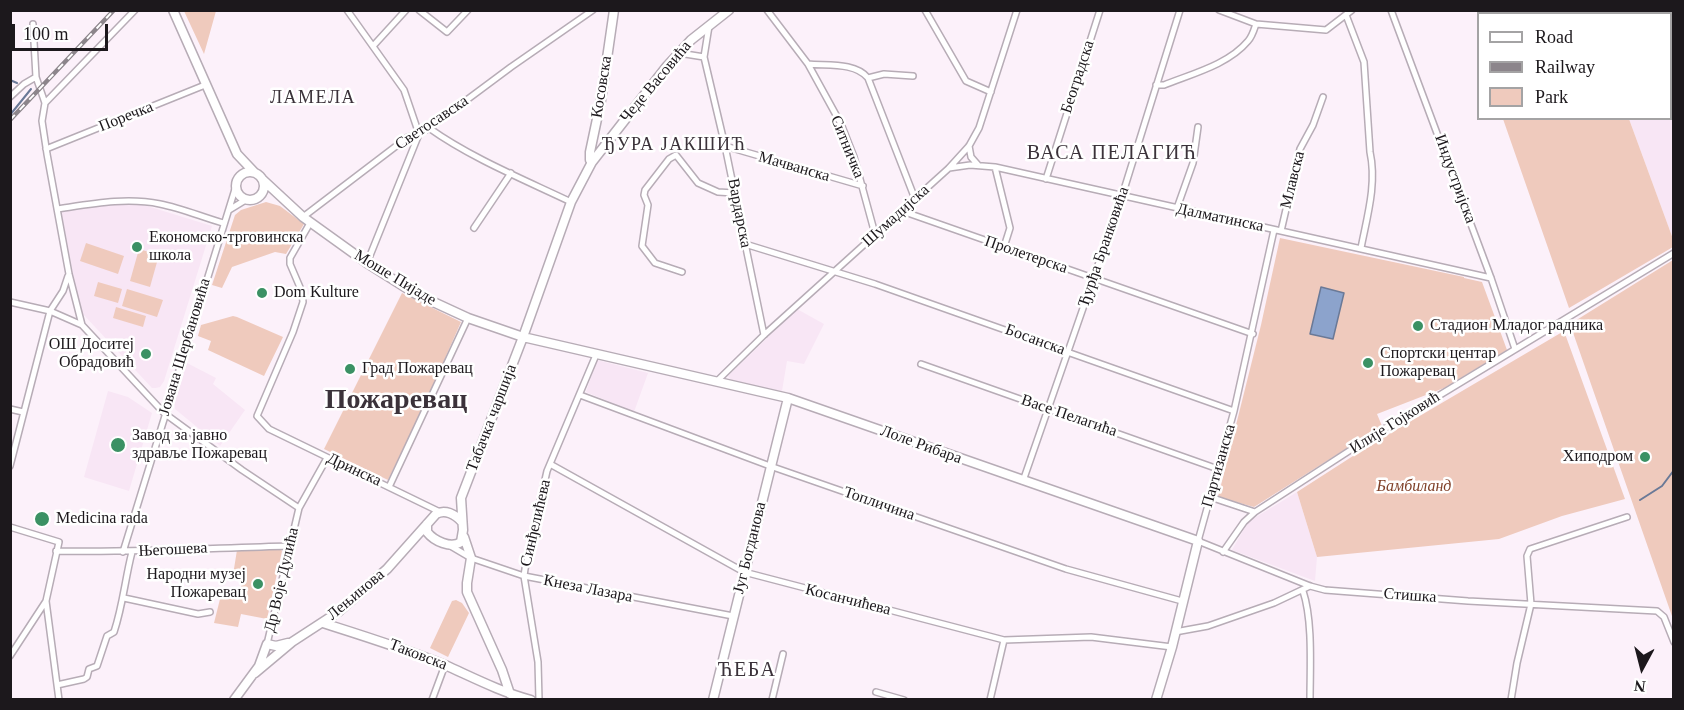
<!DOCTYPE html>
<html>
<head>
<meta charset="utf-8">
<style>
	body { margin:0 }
	#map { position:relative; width:1684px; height:710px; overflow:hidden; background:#fcf1fa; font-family:"Times New Roman",serif }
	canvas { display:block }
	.frame { position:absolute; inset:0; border:12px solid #1c181c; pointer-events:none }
	.legend { position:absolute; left:1477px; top:12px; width:195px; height:108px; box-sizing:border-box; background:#fff; border:2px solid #a4a3a4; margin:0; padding:8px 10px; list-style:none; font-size:18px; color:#1c181c }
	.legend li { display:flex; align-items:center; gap:12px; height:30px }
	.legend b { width:30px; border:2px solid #a4a3a4 }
	.north { position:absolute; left:1612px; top:638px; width:60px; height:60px; -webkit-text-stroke:4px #fff; paint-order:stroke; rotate:187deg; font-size:16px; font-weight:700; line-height:24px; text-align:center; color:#1c181c }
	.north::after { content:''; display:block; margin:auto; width:21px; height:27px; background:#1c181c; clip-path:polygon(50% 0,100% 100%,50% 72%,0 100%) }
	.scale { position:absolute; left:12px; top:24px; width:96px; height:27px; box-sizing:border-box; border:3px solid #1c181c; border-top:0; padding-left:8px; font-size:18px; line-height:21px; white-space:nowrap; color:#1c181c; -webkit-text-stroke:4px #fff; paint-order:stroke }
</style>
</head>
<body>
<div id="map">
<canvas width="1684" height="710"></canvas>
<div class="frame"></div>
<ul class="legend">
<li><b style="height:8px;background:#fff"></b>Road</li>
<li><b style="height:8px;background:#8c858b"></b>Railway</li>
<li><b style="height:16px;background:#efcabd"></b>Park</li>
</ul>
<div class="north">N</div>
<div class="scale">100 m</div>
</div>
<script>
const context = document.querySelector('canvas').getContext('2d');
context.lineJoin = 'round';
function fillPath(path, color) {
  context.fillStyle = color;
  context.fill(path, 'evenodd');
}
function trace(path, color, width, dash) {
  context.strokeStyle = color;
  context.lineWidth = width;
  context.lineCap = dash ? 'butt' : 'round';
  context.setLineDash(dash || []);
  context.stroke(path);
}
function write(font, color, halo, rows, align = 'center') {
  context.font = font + ' "Times New Roman",serif';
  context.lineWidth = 5;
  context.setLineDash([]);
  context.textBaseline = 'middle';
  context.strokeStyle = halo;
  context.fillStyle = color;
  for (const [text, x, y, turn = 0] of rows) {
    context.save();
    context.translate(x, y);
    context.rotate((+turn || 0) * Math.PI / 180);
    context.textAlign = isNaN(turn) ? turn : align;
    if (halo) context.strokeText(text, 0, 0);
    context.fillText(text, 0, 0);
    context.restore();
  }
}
fillPath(new Path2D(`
	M1517,11h156v10l-2,1 -1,-8h-148z
	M1673,37v202l-44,-120 41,-1v-80z
	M120,203l24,2 68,21 -48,155 -4,6 -4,1h-4l-70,-75 -4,-13 -17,-90z
	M797,309l27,15 -20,40 -17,-3 -5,30 -51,-10 -3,-5z
	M597,360l51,13 -14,39 -48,-20z
	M187,363l29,15 -3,6 32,26 -25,36 -45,-37v-7z
	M108,391l20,6 24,16 -23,78 -45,-14z
	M1297,492l20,65 -2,24 -83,-31 16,-28z`), '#f8e6f5');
fillPath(new Path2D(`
	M184,11h32l-12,43z
	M1503,119h126l44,120v8l-104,61z
	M266,202l14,4 24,18 -18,30 -11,-2 -43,15 -10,21 -10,-3 23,-70 6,-5z
	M1280,238l184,39v1l18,4 25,68 -63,38 -67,26 5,12 -128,81 -36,-10 43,-172z
	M86,243l38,13 -6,18 -38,-13z
	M139,249l20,6 -9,32 -20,-6z
	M1673,260v359l-103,-295z
	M98,282l24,7 -4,14 -24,-7z
	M127,289l36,11 -6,17 -35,-11z
	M402,293l59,29 -33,75 -40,83 -64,-31z
	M116,307l30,9 -3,11 -30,-9z
	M233,316l4,1 46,20 -19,39 -56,-26 3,-9 -13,-5 3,-11z
	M1564,331l61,168 -63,17 -63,23 -182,18 -20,-65 70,-45z
	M280,548l2,3 -15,68 -26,-5 -3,13 -24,-4 7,-28 18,3 4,-21 -10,-2 4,-25z
	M456,600l6,3 7,10 -21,44 -18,-9 22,-47z`), '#efcabd');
const water = new Path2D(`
	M1321,287l23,6 -11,46 -23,-5z`);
fillPath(water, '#8ca3cc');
trace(water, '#6a7997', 1.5);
trace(new Path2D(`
	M10,80l7,3
	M10,115l21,-26
	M1640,500l22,-14 12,-16`), '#6a7997', 2);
const street = new Path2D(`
	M347,10l57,80 15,44 -52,129
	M419,10l28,22 21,-22
	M767,10l41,54c19,2 47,-2 60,14l16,-4 29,2
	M925,10l41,71 25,11
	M1391,10l100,268 24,71
	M1346,15l18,47 6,90c7,32 -3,65 -9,96
	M33,24l3,53 9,26
	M1256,24l70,6 26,-20
	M709,26l-5,31 21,89 39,189
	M374,45l32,-35
	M679,53l25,4
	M808,64l33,60 13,33 21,77
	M868,78l47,121
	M1156,85h8c27,-11 64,-20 84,-44 4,-4 6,-11 8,-17l-37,-14
	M10,97l14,-13 12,-7
	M429,128c42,30 96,52 142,74
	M725,146l138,40
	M969,146l2,11 7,8
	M46,149l159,-64
	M995,167l15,61 -6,19
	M949,168l21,-3 25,2 496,111
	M1046,179l54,-169
	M1177,208l16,-45 5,-36
	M57,209c34,-5 69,-12 103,-5 21,4 42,13 63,19
	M229,210l18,-11
	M902,211l351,123
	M303,217l105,-80 11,-3 10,-6 82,-61 82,-57
	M310,223l-20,35v6l12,28 1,10 -10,30 -36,84 12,13 171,83
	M474,228l37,-55
	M1274,230l-40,181 -36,130 112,45 15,4 143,11 189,10 7,6 10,25
	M1281,231l19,-82 13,-24 10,-28
	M745,244l130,40 359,127
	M682,272l-27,-9 -13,-17 6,-41 -4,-10 1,-5 24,-31 7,-4 22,28 20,9 16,1
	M10,302l40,9 32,14 82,88 78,57 57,38
	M82,325l-13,-51 -22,-120 -5,-33 3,-18 90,-93
	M921,364l297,105
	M716,382l48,-47 185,-167 20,-22 10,-18 38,-118
	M580,395l190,71 296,103 116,32
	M10,409l13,3
	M550,464l194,108 260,68 87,-3 81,10
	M10,466l40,-155 13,-20 5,-15
	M1023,481l99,-285 58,-186
	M389,487l79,-169
	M1210,497l45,15
	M10,527l49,15 -13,59 13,99
	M449,545l22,13 53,18 209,40
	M56,551c78,2 156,-3 234,-5
	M123,552l113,-366
	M1223,552l21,-30 11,-10 114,-74 305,-185
	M1303,591c10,30 7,77 7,109
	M124,598l74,16 12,-2
	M1175,632l33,-6 66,-23 36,-17
	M267,644l32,-136 28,-50
	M10,656l36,-55
	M57,685l27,-6 3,-2 2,-8 8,-3 10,-30 7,-4c9,-27 11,-53 18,-80
	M876,692l28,8
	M432,700l13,-35
	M539,700l-1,-38 -14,-86 1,-7 22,-98 49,-116
	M772,700l11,-46
	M990,700l14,-60
	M1511,700l6,-37 14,-59 -4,-48 3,-7 97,-32`);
const secondary = new Path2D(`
	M173,10l64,144 17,18
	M592,162l-2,-2v-8l11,-52 13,-90
	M236 186a14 14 0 1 1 28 0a14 14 0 1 1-28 0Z
	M262,179l41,38 64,46 49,31 52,24 55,19 265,61 410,143 -26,106 -16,53
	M427,524v8c7,9 24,17 34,10l2,-12 -2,-32 62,-161 48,-135 21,-40 75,-96 24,-26 38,-30
	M464,537l7,21 -4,25v9l35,78 8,24
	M323,623c41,13 83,26 122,42 29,13 56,27 86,35
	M255,673l37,-31 46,-30 49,-43 49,-55c9,-5 19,0 26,8
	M234,700l25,-34 8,-22 9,2 12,-3
	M713,700l75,-302`);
trace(street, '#b7acb6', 8);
trace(secondary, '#b7acb6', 11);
trace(street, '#fff', 5);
trace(secondary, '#fff', 8);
const rail = new Path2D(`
	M10,120l104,-110`);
trace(rail, '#8c858b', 4.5);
trace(rail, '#fff', 2, [7]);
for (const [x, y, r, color] of [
	[137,247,6,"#3b9164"],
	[262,293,6,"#3b9164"],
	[1418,326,6,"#3b9164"],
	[146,354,6,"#3b9164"],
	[1368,363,6,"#3b9164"],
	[350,369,6,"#3b9164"],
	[118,445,8,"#3b9164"],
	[1645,457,6,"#3b9164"],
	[42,519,8,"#3b9164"],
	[258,584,6,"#3b9164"]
]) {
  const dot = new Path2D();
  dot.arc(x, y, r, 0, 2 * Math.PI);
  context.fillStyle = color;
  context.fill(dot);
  trace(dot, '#fff', 2);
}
write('16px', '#1c181c', '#fff', [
	["Београдска",1078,77,-72],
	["Чеде Васовића",656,82,-50],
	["Косовска",602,87,-81],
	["Поречка",126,117,-22],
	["Светосавска",432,123,-34],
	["Ситничка",847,147,68],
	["Мачванска",794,167,16],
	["Индустријска",1455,179,70],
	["Млавска",1293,180,-76],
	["Вардарска",739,213,79],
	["Шумадијска",896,216,-42],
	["Далматинска",1220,218,12],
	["Ђурђа Бранковића",1104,247,-71],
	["Пролетерска",1026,255,19],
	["Моше Пијаде",395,278,31],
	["Босанска",1035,340,20],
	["Јована Шербановића",185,347,-73],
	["Васе Пелагића",1069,416,19],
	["Табачка чаршија",492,418,-69],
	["Илије Гојковић",1395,423,-32],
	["Лоле Рибара",921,445,20],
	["Партизанска",1219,466,-74],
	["Дринска",354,470,25],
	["Топличина",879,504,19],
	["Синђелићева",536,523,-77],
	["Југ Богданова",750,548,-76],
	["Његошева",173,550,-3],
	["Др Воје Дулића",282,580,-77],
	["Кнеза Лазара",588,589,11],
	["Лењинова",356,595,-40],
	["Стишка",1410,596,4],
	["Косанчићева",848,600,14],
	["Таковска",418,655,21]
]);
write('16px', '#1c181c', '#fff', [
	["Економско-трговинска",149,238],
	["школа",149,256],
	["Dom Kulture",274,293],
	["Стадион Младог радника",1430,326],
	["ОШ Доситеј",134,345,"right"],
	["Обрадовић",134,363,"right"],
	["Спортски центар",1380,354],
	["Пожаревац",1380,372],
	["Град Пожаревац",362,369],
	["Завод за јавно",132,436],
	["здравље Пожаревац",132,454],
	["Хиподром",1633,457,"right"],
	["Medicina rada",56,519],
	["Народни музеј",246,575,"right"],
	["Пожаревац",246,593,"right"]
], 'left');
write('italic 16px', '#7f3f27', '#fff', [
	["Бамбиланд",1414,487]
]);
context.letterSpacing = '1.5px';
write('18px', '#3b323a', '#fff', [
	["ЛАМЕЛА",313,98],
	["ЂУРА ЈАКШИЋ",674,145]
]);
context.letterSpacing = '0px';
context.letterSpacing = '1.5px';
write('20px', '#3b323a', '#fff', [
	["ВАСА ПЕЛАГИЋ",1112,154],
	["ЋЕБА",747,671]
]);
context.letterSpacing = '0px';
write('bold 28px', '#3b323a', '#fff', [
	["Пожаревац",396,401]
]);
</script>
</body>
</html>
